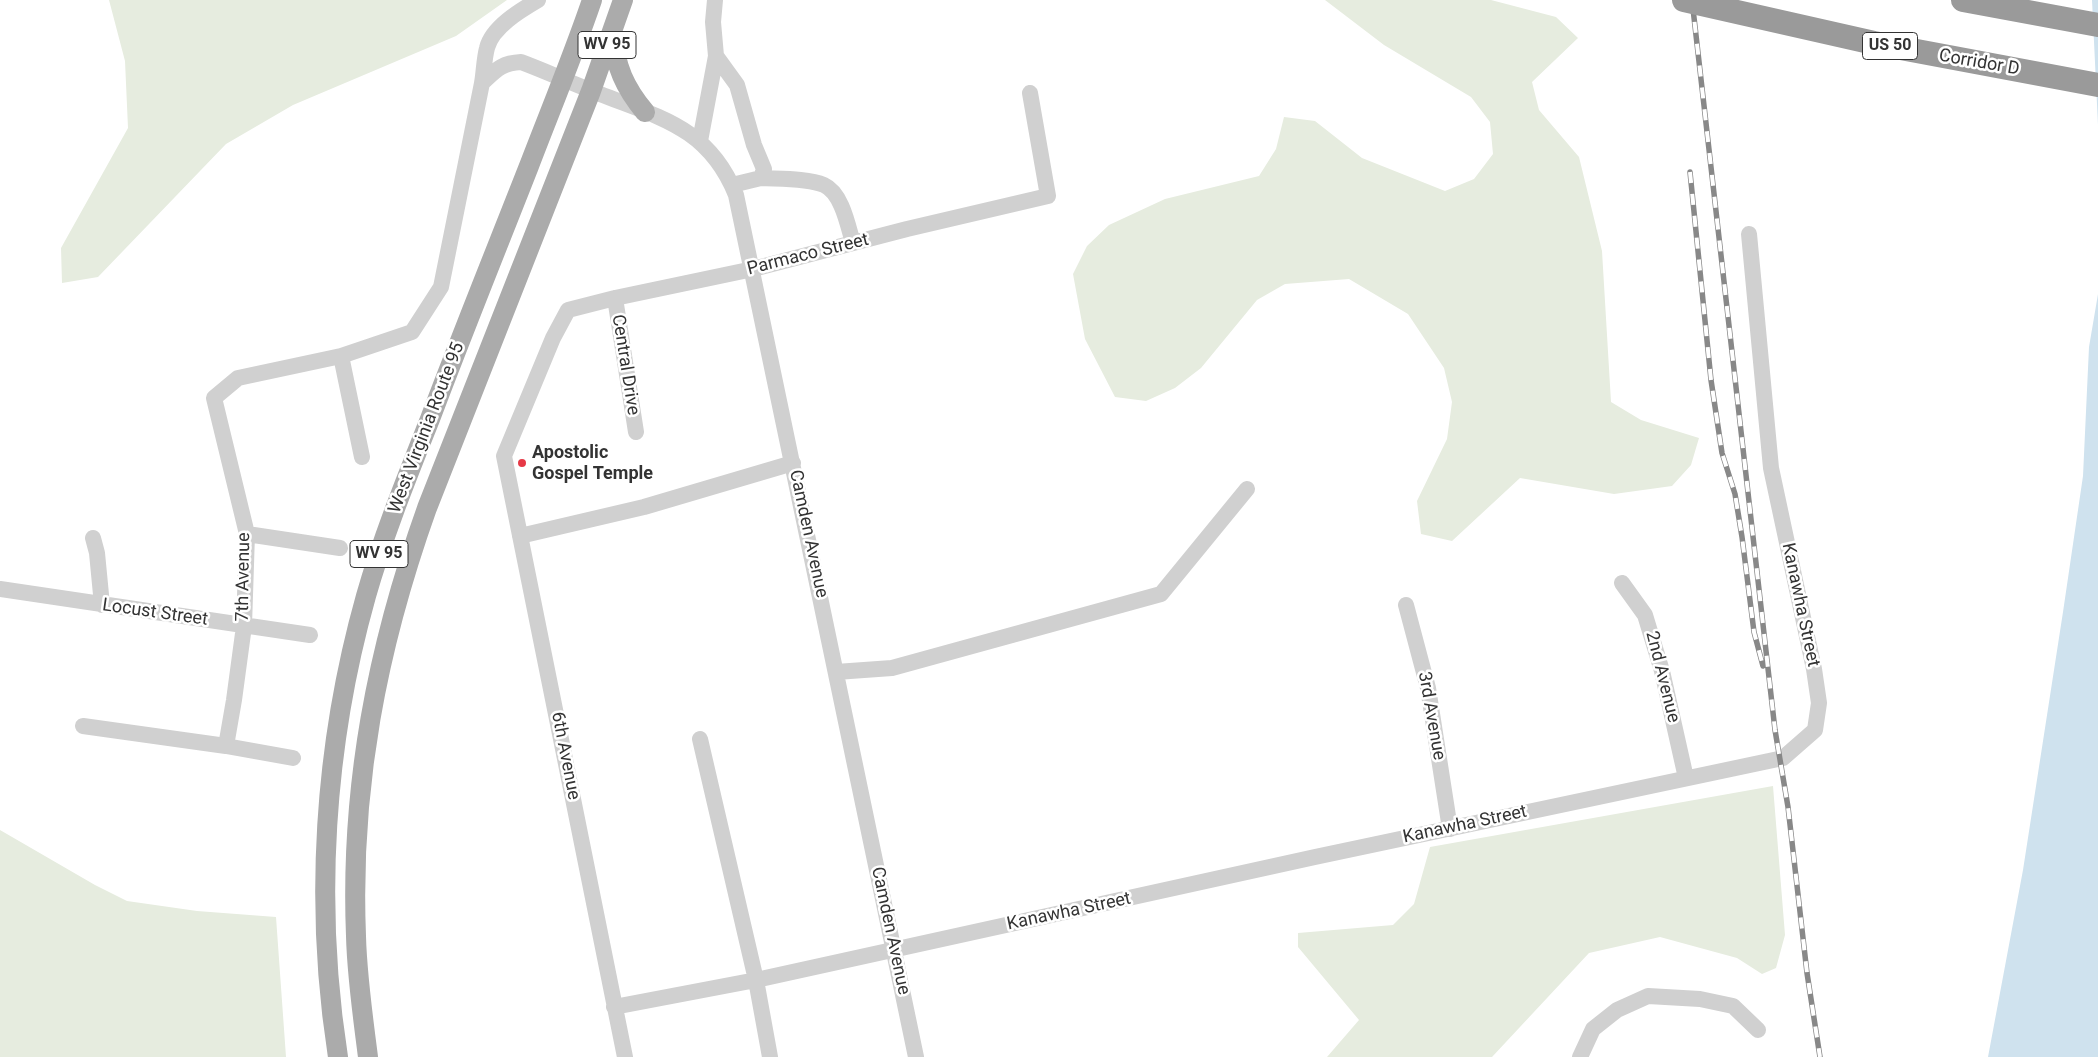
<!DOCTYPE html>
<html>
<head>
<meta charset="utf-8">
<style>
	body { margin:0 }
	canvas { display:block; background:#fff }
</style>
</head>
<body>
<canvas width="2098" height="1057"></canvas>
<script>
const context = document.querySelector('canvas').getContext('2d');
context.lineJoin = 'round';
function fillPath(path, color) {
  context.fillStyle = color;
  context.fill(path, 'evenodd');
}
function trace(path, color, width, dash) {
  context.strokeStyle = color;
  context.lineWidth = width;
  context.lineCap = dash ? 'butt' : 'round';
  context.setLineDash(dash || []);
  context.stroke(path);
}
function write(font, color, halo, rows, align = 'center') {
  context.font = font + ' Roboto,sans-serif';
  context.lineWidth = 5;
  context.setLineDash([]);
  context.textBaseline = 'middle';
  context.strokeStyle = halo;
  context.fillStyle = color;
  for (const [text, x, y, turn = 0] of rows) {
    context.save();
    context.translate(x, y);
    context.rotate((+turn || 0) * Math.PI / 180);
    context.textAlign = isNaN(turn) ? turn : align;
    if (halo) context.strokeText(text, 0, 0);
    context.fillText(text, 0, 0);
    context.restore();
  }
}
fillPath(new Path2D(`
	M109,0h398l-51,36 -163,69 -67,39 -128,133 -36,6 -1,-35 67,-120 -3,-67z
	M1325,0h166l65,17 22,21 -46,44 7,28 40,47 23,94 9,151 30,18 58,18 -8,27 -19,21 -58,8 -94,-16 -68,63 -31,-7 -4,-33 30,-62 5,-37 -8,-34 -36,-54 -59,-35 -64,5 -28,16 -56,68 -26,20 -29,13 -31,-4 -30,-58 -12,-65 14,-28 22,-21 56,-26 94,-23 17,-27 8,-32 31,4 47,37 83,33 29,-12 19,-25 -3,-32 -19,-25 -87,-52z
	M1773,786l12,149 -9,33 -14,6 -25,-16 -77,-21 -71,16 -97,104h-165l32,-37 -61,-73v-14l95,-8 21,-21 16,-57z
	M0,830l95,55 32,16 70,10 79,6 10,140h-286z`), '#e6ecdf');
fillPath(new Path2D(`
	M2092,0h6v130v-5z
	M2098,294v763h-110l35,-187 40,-258 20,-136 6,-129z`), '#cfe2ee');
trace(new Path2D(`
	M716,56l21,29 17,60 10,24 -3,9 -29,7
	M482,83c2,-11 2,-24 5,-35 5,-21 34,-38 51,-48
	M700,141l16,-85 -3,-34 2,-22
	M761,178c18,1 47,0 63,7 18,8 24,41 29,58
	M615,298l21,134
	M341,356l21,101
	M247,534l93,14
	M520,536l124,-29 149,-44
	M93,538l4,15 5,52
	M1622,583l23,32 17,56 24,107
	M0,589l310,46
	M1406,605l22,83 22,141
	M836,672l56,-4 269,-74 86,-105
	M83,726l143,20 67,12
	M700,739l56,241 14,77
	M226,746l8,-46 10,-74 3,-92 -33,-136 24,-20 103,-22 71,-24 29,-45 41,-204c14,-13 19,-20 39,-21 27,10 52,22 79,32 61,24 109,34 136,101l180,862
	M614,1007l142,-27 559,-123 468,-99 32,-28 4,-27 -5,-34 -43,-201 -22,-234
	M625,1057l-121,-601 49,-118 15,-28 47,-12 138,-29 154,-40 141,-33 -18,-103
	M1580,1057l13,-28 24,-19 31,-14 52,3 33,7 25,24`), '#d0d0d0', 16);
trace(new Path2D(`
	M613,35c2,31 12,53 32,77
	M338,1057c-24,-153 -14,-312 28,-461 17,-60 41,-119 64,-177 32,-85 66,-169 99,-253 21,-55 44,-110 63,-166
	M368,1057c-5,-40 -11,-80 -12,-121 -6,-149 21,-288 71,-428l164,-417 32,-91`), '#ababab', 20);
trace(new Path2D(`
	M1963,0l135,25`), '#9a9a9a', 24);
const rail = new Path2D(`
	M1692,0l83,730 13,77 19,166 13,84
	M1690,172l21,208 11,73 13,41 7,43 12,95 9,34`);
trace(rail, '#888', 5.5);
trace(rail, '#fff', 4, [11]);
trace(new Path2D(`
	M1684,0l190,43 224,42`), '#9a9a9a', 24);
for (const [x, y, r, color] of [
	[522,463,5,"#e63946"]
]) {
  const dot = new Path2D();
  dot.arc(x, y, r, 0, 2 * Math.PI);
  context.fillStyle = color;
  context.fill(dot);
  trace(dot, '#fff', 2);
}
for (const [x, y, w] of [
	[607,45,58],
	[1890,46,55],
	[379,554,58]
]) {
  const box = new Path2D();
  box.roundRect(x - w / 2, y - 13.5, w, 27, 4);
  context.fillStyle = '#fff';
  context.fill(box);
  trace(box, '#333', 1);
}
write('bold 16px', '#333', null, [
	["WV 95",607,45],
	["US 50",1890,46],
	["WV 95",379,554]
]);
write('18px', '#333', '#fff', [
	["Corridor D",1979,63,10],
	["Parmaco Street",808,255,-14],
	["Central Drive",625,365,81],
	["West Virginia Route 95",427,428,-69],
	["Camden Avenue",808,534,78],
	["7th Avenue",244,577,-89],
	["Kanawha Street",1800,605,78],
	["Locust Street",155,613,8],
	["2nd Avenue",1662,677,76],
	["3rd Avenue",1431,716,80],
	["6th Avenue",565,756,79],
	["Kanawha Street",1465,825,-12],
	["Kanawha Street",1069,912,-12],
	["Camden Avenue",890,931,78]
]);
write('bold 18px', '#333', '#fff', [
	["Apostolic",532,453],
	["Gospel Temple",532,474]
], 'left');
</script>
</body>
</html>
